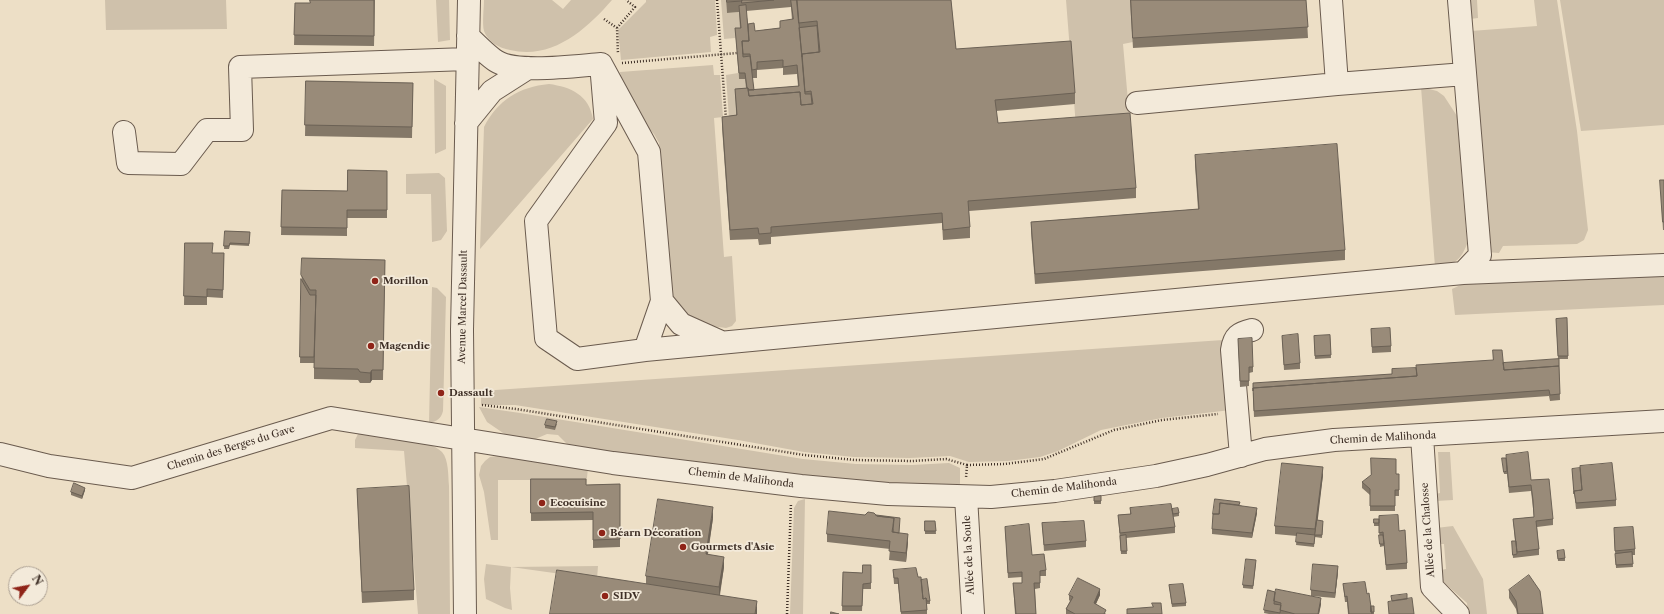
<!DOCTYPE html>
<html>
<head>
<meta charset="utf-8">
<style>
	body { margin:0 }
	#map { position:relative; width:1664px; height:614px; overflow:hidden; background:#eddfc6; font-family:"Libre Caslon Text",serif }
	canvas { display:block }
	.north { position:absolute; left:8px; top:566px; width:40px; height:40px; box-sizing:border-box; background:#f3eada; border:1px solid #ab9f92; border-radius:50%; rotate:58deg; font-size:11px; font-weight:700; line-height:16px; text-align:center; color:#3e2f26 }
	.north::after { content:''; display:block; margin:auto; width:14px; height:18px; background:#8f2418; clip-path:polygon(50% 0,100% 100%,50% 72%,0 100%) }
</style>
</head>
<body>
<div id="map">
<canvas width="1664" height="614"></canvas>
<div class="north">N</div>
</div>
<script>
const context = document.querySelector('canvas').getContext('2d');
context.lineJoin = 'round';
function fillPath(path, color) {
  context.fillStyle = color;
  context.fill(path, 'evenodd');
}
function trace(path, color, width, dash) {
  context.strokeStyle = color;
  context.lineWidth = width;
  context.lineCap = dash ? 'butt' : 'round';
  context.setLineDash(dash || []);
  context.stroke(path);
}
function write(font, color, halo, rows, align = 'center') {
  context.font = font + ' "Libre Caslon Text",serif';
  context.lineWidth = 3.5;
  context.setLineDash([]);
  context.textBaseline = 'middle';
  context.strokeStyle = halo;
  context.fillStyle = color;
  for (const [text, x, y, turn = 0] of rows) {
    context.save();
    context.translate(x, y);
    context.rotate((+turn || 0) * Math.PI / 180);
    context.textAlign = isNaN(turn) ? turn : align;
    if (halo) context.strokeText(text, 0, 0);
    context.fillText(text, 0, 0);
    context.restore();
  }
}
fillPath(new Path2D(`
	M105,0h121l1,29 -121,1z
	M436,0h13l1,40 -12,2z
	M484,0h68l11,9 8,-9h41c-26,30 -60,60 -102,50 -11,-2 -22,-8 -26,-19 -2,-7 0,-24 0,-31z
	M646,0h69l2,35 -7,2 1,15 -90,8 -3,-30 28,-28z
	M721,0h5l1,13 12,-1 2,21 -6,1v4l-11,1z
	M1066,0h64l3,42 -10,2 7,80 -54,3z
	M1469,0h8l1,18 -8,1z
	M1534,0h23l20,131 11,99 -4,10 -7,4 -74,2 -4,7 -13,-1 -15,-221 66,-5z
	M1560,0h104v125l-83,6z
	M713,65l1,10h6l3,42 -9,1 10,139 8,-1 4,65 -4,5 -6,2 -31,-4 -25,-31 -11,-150 -5,-9 -30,-31 -4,-31z
	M738,73l1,6h6l3,19 -13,1 1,19 -7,1 -3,-44z
	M434,79l12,7v63l-11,5z
	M549,84c22,3 40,11 44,35l-113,130 4,-122c14,-27 35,-40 65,-43z
	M1421,87l16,4 7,5 13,20 10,128c-7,18 -14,21 -32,23z
	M439,173l6,5 2,53 -6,9 -9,2 -1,-48h-25v-20z
	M1664,273v32l-209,10 -3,-26c24,-11 34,-19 59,-6z
	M432,287l5,1 9,9 -3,114c-2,8 -6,10 -14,12z
	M1223,340l8,70 -69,8 -61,12 -43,21 -18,6 -32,4 -39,1 -19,-6 -40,2 -56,-1 -50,-5 -66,-12 -223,-35h-34v-14z
	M479,407l41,6 283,46 53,5 56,1 37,-2 11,5v18l-101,-4 -290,-36 -11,-11 -11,-1 -14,6 -27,-5 -19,-13z
	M364,431c19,4 66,8 78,21 7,8 6,24 7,34l1,128h-32l-14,-163 -49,-3v-8l3,-6z
	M1438,452h12l3,48 -17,1v-7l4,-1z
	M498,456l90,12 -2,19 -37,-7h-51v60h-7l-7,-48 -5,-17 2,-9 4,-5 5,-4z
	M805,499l-2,115h-13l4,-106 4,-7z
	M1453,526l30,53 4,35h-19l-1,-11 -26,-23v-10l5,-1 -2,-25h-6l-2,-16z
	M486,564l25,3 87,-1 -1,13 -86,-12 -1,21 2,22 -7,-2 -19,-9 -2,-20z`), '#cfc1ab');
const minor = new Path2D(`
	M1331,0l6,84
	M468,36c7,7 20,20 28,25 20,13 79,5 105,3l5,59 -70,98 10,117 31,21 68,-9 17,-49 -13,-149 -48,-88
	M1137,103l200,-19 128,-10
	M466,123l26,-32 36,-23
	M124,132l4,31 53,1 26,-34h35l-2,-63 227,-8
	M1463,273l201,-8
	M662,301l19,23 40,18
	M645,350l818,-77 17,-18 -21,-255
	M1422,436l10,151 26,27
	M0,454l49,12 83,12 199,-60 282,45 188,23 87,8 103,3 64,-6 101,-15 51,-11 58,-16 69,-9 330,-19
	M1241,456l-9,-106c2,-14 7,-17 20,-20
	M966,497l7,117
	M465,614l-3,-284 7,-330`);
trace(minor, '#6a5b4e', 24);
trace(new Path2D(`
	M717,0l9,119
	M604,19l13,9 1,26
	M617,28l18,-21 -9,-7
	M622,63l115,-10
	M482,405l34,4 288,46 51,5 57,1 34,-2 21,6 -1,13
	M967,465l38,-1 39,-5 70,-29 48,-10 56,-6
	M787,614l4,-111`), '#3e2f26', 2.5, [1, 2]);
trace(minor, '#f3eada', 22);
fillPath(new Path2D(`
	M375,0l-1,46 -80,-1 1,-42h15z
	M726,0h225l5,49 119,44v11l-79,7 2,12 138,65v10l-167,13 1,16v11l-27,2 -1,-17 -171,14v7l-12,1 -1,-6 -28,1 -8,-113v-10l14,-2 -1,-26 11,-1 -1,-9h-6l-4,-51h5l-1,-16 -12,1zM791,7l1,13 -12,8 -25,3 -7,-7 -2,-13zM783,68v7l14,-1 1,12 -44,4 -2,-12h5v-8z
	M1130,0h176l2,38 -175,10z
	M306,81l107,2 -1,55 -107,-2z
	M1195,155l150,95v10l-310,24 -4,-52v-10l167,-13 -3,-44z
	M387,171v47h-40v18l-66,-1 1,-45 65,1z
	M1660,180h4v50h-1z
	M225,231l25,1 -1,14 -19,-1 -1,4h-5z
	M185,243l27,10h12l-1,45 -16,-1v8h-23z
	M302,258l83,2 -2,120h-11l-2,3h-10l-2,-3 -44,-1v-16h-14z
	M1567,318l1,41h-9l1,41 -10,1 -1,-5 -295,21 -1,-24 139,-19 111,-11 55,-4 -2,-40z
	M1371,329l20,17v6l-19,1z
	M1330,335l1,23 -16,1 -1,-23z
	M1282,336l18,27v6l-16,1z
	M1238,339l15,28v5l-4,1v13l-9,1z
	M557,424l-2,6 -10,-2v-3z
	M1502,458l29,22 22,39v6l-16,2 2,22v6l-26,3 -1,-17h3l-2,-22 21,-2 -3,-26 -22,2 -2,-19h-3z
	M1572,471l44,29v6l-40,3z
	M1396,474h3v22h-4v15h-25v-16l-8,-7v-6z
	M1323,475l-6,45 6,4 -1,14 -7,-1 -1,10 -18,-2 1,-9 -22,-2v-8z
	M531,479l55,6 34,-1v63l-27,1v-28l-62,1z
	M357,489l57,101v10l-52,3z
	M85,490l-3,9 -11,-4v-3z
	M1101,496v8h-7v-7z
	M1240,505l17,8 -5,25 -40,-4v-5z
	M1130,508l42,1 7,4v3l-6,1 2,10v6l-49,5 1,16h-6l-3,-39 12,-1z
	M865,515h11l23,18 9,9 -2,20 -17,-2 1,-11 -63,-7v-8z
	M713,518l-5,36 16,13 -4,28 37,17 -111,-28v-8z
	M1374,519l25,12 8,32v6l-21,1 -2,-24 -4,1 -1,-21h-5z
	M925,521h10l1,13h-11z
	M1042,523l44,18v6l-42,4z
	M1005,527l41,43v6h-6v12l-5,1 1,25h-21l-2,-31h9v-6l-14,1z
	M1614,534l21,15v6h-3l1,12 -17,1z
	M1557,551l8,7v3h-7z
	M1256,563l-3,26 -10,-1v-3z
	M871,565v24h-8l-1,22h-20l1,-39 19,1z
	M893,570l25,7 3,3 9,21v3h-3v10h-26l-3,-30h-4z
	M1338,572l-3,26 -24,-2v-6z
	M1343,584l24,10 4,12h3v8h-26l-1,-12h-2z
	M1169,585l17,18v3l-14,1z
	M1268,590l53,14 -2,10h-50l-5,-1z
	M1509,590l34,24h-26l-1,-5 -7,-11z
	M1069,595h31l-4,9 10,10h-40v-5l4,-8 -1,-1z`), '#847868');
fillPath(new Path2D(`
	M372,370v10l-2,3v-10z
	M1323,467v8l-7,60 -1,-6z
	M85,488v2l-3,9v-3z
	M713,507v11l-7,46v-10z
	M1257,508v5l-5,25v-5z
	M908,534v8l-2,20v-9z
	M724,557v10l-5,31v-11z
	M1338,566v6l-3,26v-5z
	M1100,589v6l-6,13v-5z
	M1321,598v6l-2,10h-1z
	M757,601v13h-2z`), '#6b6155');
const building = new Path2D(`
	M310,0h64v36l-80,-1 1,-32h15z
	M727,0h15v1l-15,1z
	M742,0h32l-32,3z
	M791,0h6l8,94h6l1,10 -11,1 -1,-13 -51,4 -1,-6 51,-4 -2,-21 -14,2v-7l-26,2v7l-5,1 -2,-16h-7l-1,-13h7l-1,-17 6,-1 1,8 25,-3v-7l13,-2z
	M797,0h154l5,49 115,-8 4,52 -80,7 3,23 132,-10 6,75 -168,13 2,26 -27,3 -1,-17 -171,14v6l-12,1 -1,-6 -28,2 -8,-113 15,-2 -2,-26 13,-1 1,8 51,-4 1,13 12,-1 -2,-13 -6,1 -3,-38 18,-2 -3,-31 -18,2z
	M1131,0h175l2,27 -175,11z
	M746,5l3,36h-7l1,16 7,-1 4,34h-6v-2h-1l-2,-15h-6l-4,-45h6l-2,-22z
	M817,26l2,26 -17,2v3l-3,-29z
	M306,81l107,2 -1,44 -107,-2z
	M1337,144l8,106 -310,24 -4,-52 168,-13 -4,-54z
	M348,170l39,1v39h-40v18l-66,-1 1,-37 65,1z
	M1660,180h4v42h-1z
	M225,231l25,1 -1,12 -19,-1 -1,3h-5z
	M185,243h28l-1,10h12l-1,37 -16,-1v8l-23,-1z
	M302,258l83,2 -2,110h-11l-2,3 -10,-1 -2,-3 -44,-1 2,-78h-6l-9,-15z
	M301,279l9,16h6l-2,62h-14z
	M1567,318l1,38h-10l-2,-37z
	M1390,328l1,18 -19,1 -1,-18z
	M1298,334l2,29 -16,2 -2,-29z
	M1330,335l1,20 -16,1 -1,-20z
	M1252,338l1,29h-4v14h-9l-2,-42z
	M1493,350h9l2,20 55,-4 1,28 -10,1 -1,-5 -295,21 -1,-23 164,-12 -1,-11 77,-5z
	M1559,359v7l-55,4 -1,-7z
	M1416,368l1,8 -164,12v3v-8l139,-9v-5z
	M547,419l10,2 -2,6 -10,-2z
	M1528,452l3,28 18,-1 4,40 -17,2 3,28 -22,3 -4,-33 21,-2 -1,-17 -2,-15 -22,2 -3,-32z
	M1371,458l25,1v15h3v16h-4v16h-25v-17l-8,-7 9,-7z
	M1502,458h4l1,13 -3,1z
	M1282,463l41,4 -8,62 -40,-3z
	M1612,463l4,37 -40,3 -2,-12 8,-1 -2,-24z
	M1580,468l2,22 -8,1v3l-2,-25z
	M531,479h55v6l34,-1v55l-27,1v-28l-62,1z
	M74,483l11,5 -3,8 -11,-4z
	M409,486l5,104 -52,2 -5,-103z
	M1101,496v5h-7v-4z
	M658,499l55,8 -7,47 18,3 -5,30 -73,-11z
	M1215,499l25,3 -1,3 -19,-2 -1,11h-6z
	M1220,503l37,5 -5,25 -40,-4 1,-15h6z
	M1171,504l4,23 -55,6 -2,-18 13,-1 -1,-6z
	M1178,508l1,5 -6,1 -1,-5z
	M829,511l36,4 3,-3 6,1 3,3 17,2 -2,14 16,2 -2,19 -17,-2 1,-10 -63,-7z
	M876,515l24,3 -1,15 -6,-1 1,-14 -17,-2z
	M1398,515l1,16 6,-1 2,33 -21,2 -3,-33 -4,1v-17z
	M1374,519h5v4h-5z
	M1317,520l6,1 -1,14h-7z
	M925,521h10l1,10h-11z
	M1084,521l2,20 -42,4 -2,-22z
	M1029,524l3,31 12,-1 2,16 -6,1v12h-6l2,31h-20l-3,-31h9v-11l-14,1 -3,-46z
	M1633,527l2,22 -20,2 -1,-23z
	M1297,533l18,2 -1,9 -18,-2z
	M1126,535l1,16h-6l-1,-15z
	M1379,535h4l1,9h-4z
	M1512,541h4l1,13 -4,1z
	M1564,550l1,8 -7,1 -1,-8z
	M1632,552l1,12 -17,1 -1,-11z
	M1246,559l10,1 -3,26 -10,-1z
	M1313,564l25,2 -3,27 -24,-3z
	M863,565h8v18l-8,1 -1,22h-20l1,-34 19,1z
	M916,568l2,9h3l2,22 3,-1 1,12 -26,2 -3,-34h-4l-1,-8z
	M557,570l200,31 -2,13h-205z
	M1529,575l11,16 3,23h-25l-2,-13 -7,-11z
	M1078,578l22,11 -6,14 12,7 -2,4h-29l-9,-5 7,-12 -4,-2z
	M927,579l3,22h-3l-1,-3 -3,1 -2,-19z
	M1365,582l2,12 2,-1 3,21h-23l-2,-18 -2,1 -2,-13z
	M1183,584l3,19 -14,1 -3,-19z
	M1276,589l45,9 -3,16h-23l-15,-4 1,-7 -7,-2z
	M1268,590l7,2 -1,12 7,1 -1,8 -16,-3z
	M1407,594v5l-15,2 -1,-5z
	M1412,598l2,16h-25l-1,-12z
	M1152,603h9l1,11h-35v-5l26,-2z
	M1371,606h3v6h-3z
	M831,612l8,2h-8z`);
fillPath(building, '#998b79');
trace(building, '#6b6155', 1);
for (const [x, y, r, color] of [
	[375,281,4,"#8f2418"],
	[371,346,4,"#8f2418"],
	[441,393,4,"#8f2418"],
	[542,503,4,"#8f2418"],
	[602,533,4,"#8f2418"],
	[683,547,4,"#8f2418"],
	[605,596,4,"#8f2418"]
]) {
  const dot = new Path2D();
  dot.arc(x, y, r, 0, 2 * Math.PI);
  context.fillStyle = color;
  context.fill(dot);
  trace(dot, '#f3eada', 1.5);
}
write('bold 10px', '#3e2f26', '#f3eada', [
	["Morillon",383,281],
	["Magendie",379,346],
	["Dassault",449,393],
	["Ecocuisine",550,503],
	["Béarn Décoration",610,533],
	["Gourmets d'Asie",691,547],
	["SIDV",613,596]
], 'left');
write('10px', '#3e2f26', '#f3eada', [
	["Avenue Marcel Dassault",463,307,-89],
	["Chemin de Malihonda",1383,438,-3],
	["Chemin des Berges du Gave",231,448,-17],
	["Chemin de Malihonda",741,478,7],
	["Chemin de Malihonda",1064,488,-7],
	["Allée de la Chalosse",1428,530,-94],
	["Allée de la Soule",969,555,-93]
]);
</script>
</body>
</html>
